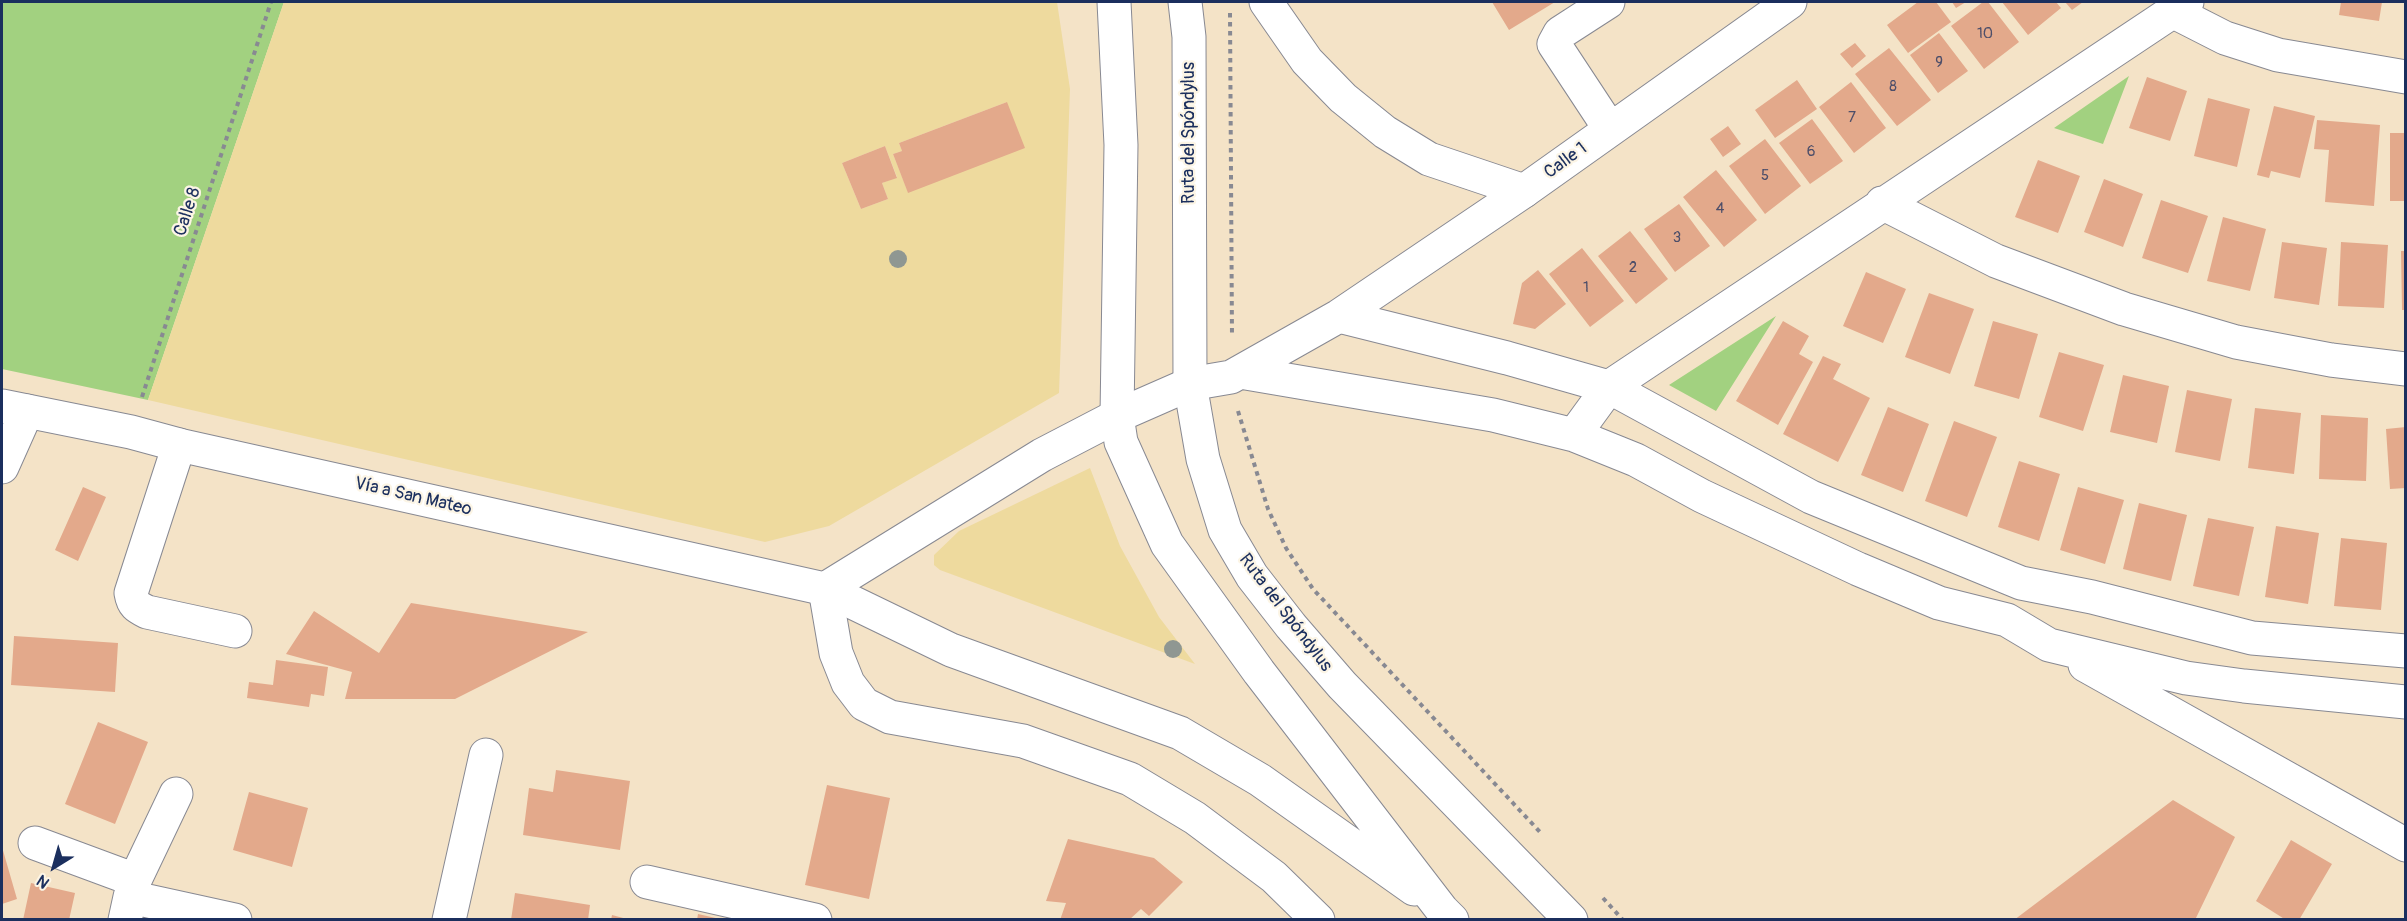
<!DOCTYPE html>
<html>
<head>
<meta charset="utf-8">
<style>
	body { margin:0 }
	#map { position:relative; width:2407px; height:921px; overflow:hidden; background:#f4e3c7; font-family:Pangolin,sans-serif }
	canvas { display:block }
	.frame { position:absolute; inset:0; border:3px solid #1b2f5e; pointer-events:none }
	.north { position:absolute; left:24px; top:837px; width:60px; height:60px; -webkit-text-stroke:4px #fcf5e5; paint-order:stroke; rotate:217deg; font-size:16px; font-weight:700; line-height:24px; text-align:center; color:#1b2f5e }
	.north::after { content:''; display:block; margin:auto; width:21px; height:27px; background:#1b2f5e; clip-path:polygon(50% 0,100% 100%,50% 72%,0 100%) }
</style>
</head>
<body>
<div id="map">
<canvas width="2407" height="921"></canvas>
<div class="frame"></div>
<div class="north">N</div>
</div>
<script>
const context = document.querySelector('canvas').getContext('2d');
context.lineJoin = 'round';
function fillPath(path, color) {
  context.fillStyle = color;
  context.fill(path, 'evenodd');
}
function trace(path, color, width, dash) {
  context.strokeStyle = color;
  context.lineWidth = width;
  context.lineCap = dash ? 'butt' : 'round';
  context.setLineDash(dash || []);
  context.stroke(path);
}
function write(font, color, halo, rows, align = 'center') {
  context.font = font + ' Pangolin,sans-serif';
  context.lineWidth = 4.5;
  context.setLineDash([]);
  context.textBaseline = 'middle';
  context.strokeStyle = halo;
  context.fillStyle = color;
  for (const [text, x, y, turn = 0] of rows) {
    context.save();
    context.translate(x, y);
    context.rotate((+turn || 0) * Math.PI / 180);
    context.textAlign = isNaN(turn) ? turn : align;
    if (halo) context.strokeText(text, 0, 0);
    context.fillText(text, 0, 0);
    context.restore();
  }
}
fillPath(new Path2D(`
	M2,2h282l-136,398 -146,-31z
	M2129,76l-26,68 -49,-16z
	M1776,316l-60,95 -47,-26z`), '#a2d180');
fillPath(new Path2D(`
	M284,2h773l13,87 -11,304 -230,133 -64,16 -617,-142zM1007,102l-99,90 -15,-38 9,-3 -3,-8zM885,146l12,31 -15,6 6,16 -27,10 -19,-46z
	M1090,468l30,78 39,71 36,47 -255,-94 -6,-5v-10l25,-24z`), '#eeda9e');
fillPath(new Path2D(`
	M1492,2h63l-46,28z
	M1918,2h18l15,20 -43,31 -21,-28z
	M1952,2h14l-10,6z
	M1983,2h5l31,40 -35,27 -33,-43z
	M2002,2h54l5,6 -33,27z
	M2065,2h18l-11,8z
	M2341,2h41l-3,19 -40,-6z
	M1939,33l29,38 -30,22 -28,-38z
	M1855,43l11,13 -14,12 -12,-14z
	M1889,48l42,52 -34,26 -42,-52z
	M2147,77l40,14 -17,50 -41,-13z
	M1797,80l20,29 -42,29 -20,-28z
	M1851,82l35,46 -32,25 -35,-46z
	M2208,98l42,11 -13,58 -43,-11z
	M1007,102l18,46 -117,45 -15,-39 9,-3 -3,-8z
	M2274,106l41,10 -15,62 -29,-7 -2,7 -12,-3z
	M1812,119l31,42 -33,23 -31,-41z
	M2317,120l63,5 -6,81 -49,-4 4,-52 -15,-1z
	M1728,126l13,18 -18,13 -13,-18z
	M2390,133h16v68h-16z
	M1765,139l36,47 -36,28 -36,-48z
	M885,146l12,32 -15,5 6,16 -27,10 -19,-46z
	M2038,160l42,16 -22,57 -43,-16z
	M1716,170l41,50 -33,27 -41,-50z
	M2104,179l39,15 -20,53 -39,-15z
	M2161,200l47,16 -20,57 -46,-15z
	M1679,204l31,42 -35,26 -31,-43z
	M2223,217l43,12 -16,62 -43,-10z
	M1630,231l38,48 -32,25 -38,-48z
	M2282,242l45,6 -8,57 -45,-7z
	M2341,242l47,3 -4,63 -46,-2z
	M1582,248l42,53 -34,26 -41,-53z
	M2401,251h5v59h-4z
	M1538,270l28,34 -31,25 -22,-5 9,-41z
	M1866,272l40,17 -23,54 -40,-17z
	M1929,293l45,16 -24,65 -45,-17z
	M1783,321l26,15 -10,18 14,8 -35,63 -42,-24z
	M1993,321l45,13 -19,65 -45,-13z
	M2059,352l45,13 -21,66 -44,-14z
	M1823,356l18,8 -8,15 37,19 -32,64 -55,-28z
	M2123,375l46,11 -12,57 -47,-11z
	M2187,390l45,9 -12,62 -45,-9z
	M1888,407l41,17 -26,68 -42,-17z
	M2255,408l46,5 -7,61 -46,-6z
	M2321,415l47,3 -2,63 -47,-2z
	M1954,421l43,16 -30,80 -42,-16z
	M2406,427v61l-16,1 -4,-60z
	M2019,461l41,13 -21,67 -41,-14z
	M83,487l23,10 -28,64 -23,-11z
	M2078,487l46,13 -19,64 -45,-14z
	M2139,503l48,12 -16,66 -48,-12z
	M2208,518l46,9 -15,69 -46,-10z
	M2276,526l43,7 -11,71 -43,-7z
	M2341,538l46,5 -6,67 -47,-4z
	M411,603l177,29 -133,67h-110l7,-27 -66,-18 28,-43 65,42z
	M14,636l104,7 -3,49 -104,-7z
	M276,660l52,7 -4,29 -13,-2 -2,13 -62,-9 2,-16 24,3z
	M98,722l50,20 -33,82 -50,-20z
	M556,770l74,11 -10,69 -97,-15 6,-47 24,4z
	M827,785l63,13 -21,101 -64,-14z
	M249,792l59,16 -16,59 -59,-17z
	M2173,800l62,37 -40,83h-181z
	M1068,839l86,19 29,24 -34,34 -8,-7 -12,11h-69l6,-17 -20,-2z
	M2291,840l41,24 -33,56h-13l-30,-19z
	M2,847l15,52 -15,5z
	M31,883l44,10 -6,27h-46z
	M515,893l75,12 -2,15h-77z
	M698,914l22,5v1h-23z
	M612,915l15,4v1h-16z`), '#e3a98b');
const minor = new Path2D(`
	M1608,2l-48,31 -6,11 56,85
	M2172,11l53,27 53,17 128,22
	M1882,203l114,58 128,48 112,33 95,18 75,9
	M1339,316l168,42 102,29 202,110 210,86 71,14 160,41 154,13
	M1240,372l253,43 81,20 62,25 66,36 156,73 81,34 68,17 42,25 137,33 58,8 162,16
	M1190,384l41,-7 108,-61 185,-125 266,-189
	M1574,435l35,-48 578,-385
	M179,445l-48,148c2,12 6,14 16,19l88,19
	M2,467l25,-56
	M825,589l11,64 12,30 16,21 26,13 133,24 107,38 65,39 79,59 44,43
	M2085,665l321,180
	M35,843l100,37
	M647,882l168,38
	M130,897l5,-17 41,-86
	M125,920l5,-23 105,23
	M449,920l37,-165`);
const major = new Path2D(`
	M2,406l129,26 48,13 646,144 217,-134 75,-39 73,-32`);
const highway = new Path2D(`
	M1114,2l7,143 -4,271 4,26 46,102 92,128 183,238 10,10
	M1185,2l4,35 1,347 13,75 22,71 27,46 39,50 51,59 229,235
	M1266,2l41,59 36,37 42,34 44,27 95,32
	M825,589l126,61 229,83 80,47 154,109`);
trace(minor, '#888992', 35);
trace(major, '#888992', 35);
trace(highway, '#888992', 35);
trace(new Path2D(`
	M1230,13l2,323
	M142,397l129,-395
	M1238,411l30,98 18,39 27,41 227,243
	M1603,898l20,22`), '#888992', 4, [4.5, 4.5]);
trace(minor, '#fff', 33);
trace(major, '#fff', 33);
trace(highway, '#fff', 33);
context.fillStyle = '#8f9792';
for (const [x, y] of [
	[898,259],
	[1173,649]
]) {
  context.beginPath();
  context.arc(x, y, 9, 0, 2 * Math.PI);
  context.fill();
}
write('15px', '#4d4e69', null, [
	["10",1985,34],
	["9",1939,63],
	["8",1893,87],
	["7",1852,118],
	["6",1811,152],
	["5",1765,176],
	["4",1720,209],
	["3",1677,238],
	["2",1633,268],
	["1",1586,288]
]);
write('18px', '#1b2f5e', '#fcf5e5', [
	["Ruta del Spóndylus",1189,133,-90],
	["Calle 1",1566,161,-36],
	["Calle 8",188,212,-72],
	["Vía a San Mateo",413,497,13],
	["Ruta del Spóndylus",1285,613,53]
]);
</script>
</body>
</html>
